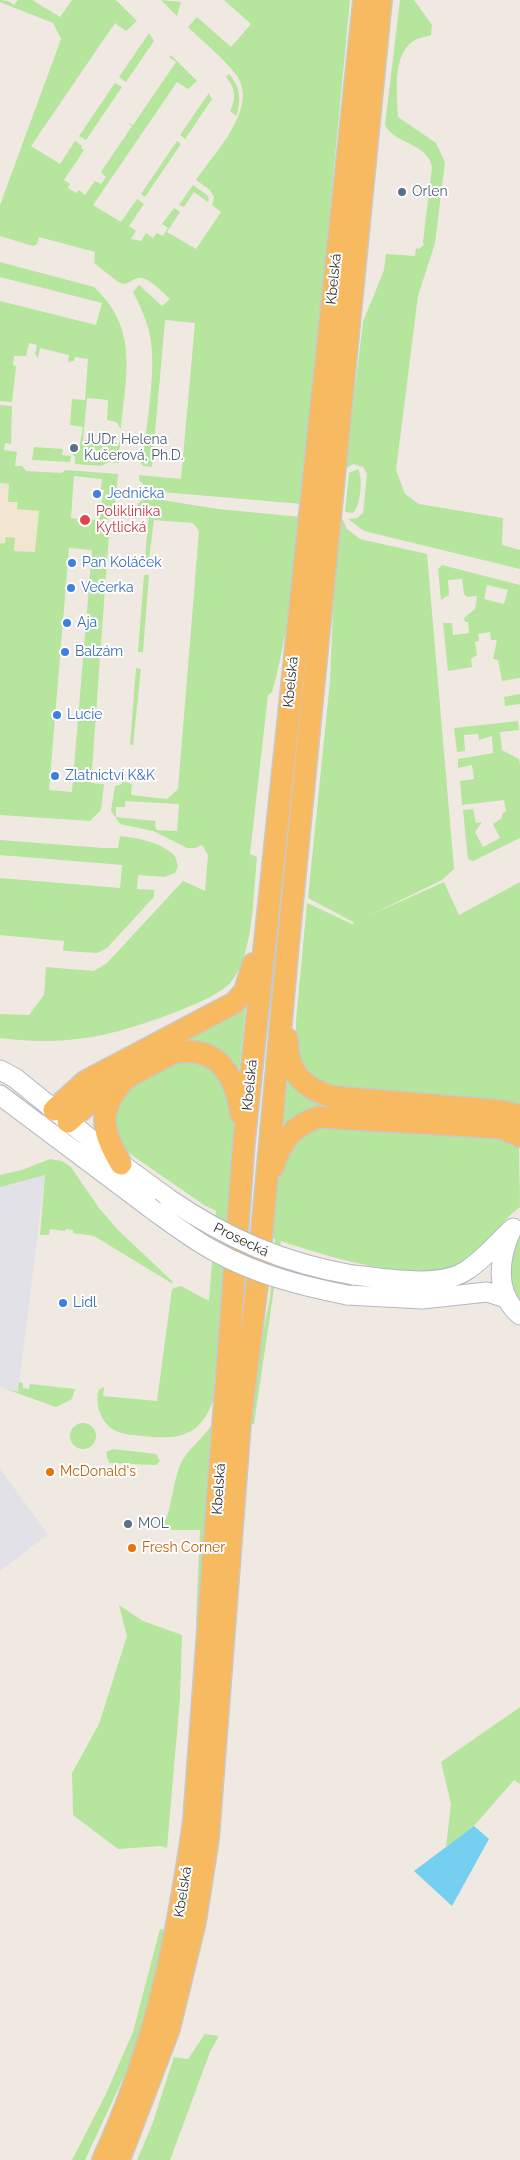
<!DOCTYPE html>
<html>
<head>
<meta charset="utf-8">
<style>
	body { margin:0 }
	canvas { display:block; background:#efe9e1 }
</style>
</head>
<body>
<canvas width="520" height="2160"></canvas>
<script>
const context = document.querySelector('canvas').getContext('2d');
context.lineJoin = 'round';
function fillPath(path, color) {
  context.fillStyle = color;
  context.fill(path, 'evenodd');
}
function trace(path, color, width, dash) {
  context.strokeStyle = color;
  context.lineWidth = width;
  context.lineCap = dash ? 'butt' : 'round';
  context.setLineDash(dash || []);
  context.stroke(path);
}
function write(font, color, halo, rows, align = 'center') {
  context.font = font + ' Raleway,sans-serif';
  context.lineWidth = 4;
  context.setLineDash([]);
  context.textBaseline = 'middle';
  context.strokeStyle = halo;
  context.fillStyle = color;
  for (const [text, x, y, turn = 0] of rows) {
    context.save();
    context.translate(x, y);
    context.rotate((+turn || 0) * Math.PI / 180);
    context.textAlign = isNaN(turn) ? turn : align;
    if (halo) context.strokeText(text, 0, 0);
    context.fillText(text, 0, 0);
    context.restore();
  }
}
fillPath(new Path2D(`
	M45,1175l-27,218 -18,-7v-199z
	M0,1469l48,65 -48,37z`), '#e3e1e8');
fillPath(new Path2D(`
	M0,470l46,38 4,31 -50,51z`), '#f0e6d1');
fillPath(new Path2D(`
	M0,0l8,1 6,4 4,-5h14l28,17 12,-17h44l21,21 -11,10 -11,-8 -84,123 29,18 15,-23 7,5 -1,2 3,2 -20,30 6,4 -2,4 8,5 3,-3 6,5 10,-14 6,3 5,-7 -5,-5 31,-46 -7,-4 8,3 43,-63 -7,-5 2,-2 26,26 -9,8 -11,-7 -84,123 28,17 16,-23 7,5 -15,22 7,5 -5,8 10,2 5,-8 7,5 4,-5 6,3 5,-8 -6,-4 12,-16 6,4 -13,20 29,17 25,-37 -9,-7 2,-8 -4,-7 -14,-10c17,-25 63,-72 41,-104 -13,-18 -33,-33 -49,-49l9,-10 34,30 20,-23 -27,-24h126l-48,504 -152,-13 -11,-11v-5l42,4 14,-156 -30,-3 -13,147 -9,-1 -4,-6h4c3,-36 14,-90 7,-124 -3,-16 -10,-30 -17,-44l6,-7 23,21 8,-7c-7,-6 -22,-23 -32,-21 -5,1 -10,6 -15,6 -4,0 -23,-17 -29,-21l1,-11 -56,-15 -2,7 -4,2 -33,-10v-31l61,-166 -8,-16 -53,-21z
	M161,0l20,2 -4,14z
	M400,0h14l18,25 -1,10c-6,2 -14,3 -19,7 -20,15 -15,52 -14,75l38,26 9,19 -10,81 -17,53 -22,174 9,24 14,10 84,14 -1,27 18,5v19l-156,-38 -16,-12 9,-1 6,-5 4,-39 -4,-7 -10,-3 -8,5 18,-147 21,-52 2,-16 29,2 1,-8 3,1 5,-4 -1,-3 9,-75c-5,-25 -38,-23 -47,-42z
	M149,33l5,8 -28,41 -7,-5z
	M229,74c11,12 13,27 7,42l-6,-5c6,-12 6,-23 -4,-34z
	M115,83l7,4 -36,53 -7,-4z
	M209,93l3,6 -27,40 -5,-4z
	M177,141l4,3 -36,53 -4,-3z
	M193,185l14,10 2,5 -1,2 -14,-10 -10,15 -5,-2z
	M0,262l94,25c45,42 32,87 27,142l-5,-7 -9,-2 1,-20 -21,-2 -4,42 37,2 -1,21 -10,-1 -8,4 -26,-2v-7l-8,-8h12l4,-22 -13,-2 2,-26 13,1 3,-41 -13,-2 -1,4 -6,1 1,-7 -29,-7 -2,10 -3,-4 2,-9 -8,-2 -3,13h-12l-1,9 3,1 -4,36 -12,-1v-100l96,24 6,-22 -102,-26z
	M0,405l12,1 -1,38 -6,-1 -1,7 13,2 -2,14h7l4,5 36,2 3,-3 53,4 -3,35 -8,11 2,13 -18,250 13,1 -3,26 -11,11 -90,-6v-271l5,-1 1,-6 9,1 -1,13 21,1 4,-41 -22,-2 1,-7h-10l1,-18 -9,-1zM74,476l28,3 -1,10 3,1 -6,30 -11,-1v3h-10v-3l-6,-1zM69,548l23,2 -20,242 -23,-2z
	M34,447l29,2 -1,6 9,1 -1,6 -38,-2z
	M358,469c5,8 3,37 -5,44l-8,-1 4,-39z
	M149,498l69,11 83,8 -8,79 -16,78 -5,18 -4,3 -18,159 7,3c-4,36 -3,97 -26,125 -10,12 -36,22 -50,28 -65,25 -110,37 -181,28v-24l29,1 15,-20 2,-28 48,4 13,-8 76,-82 22,10 3,-36 -6,-10 -7,3h-8l-34,-17 -33,-7 -9,-13 4,-25 7,-2v-3l10,3 -1,11 36,4 11,-10 21,-258 -6,-8 -39,-3 -5,39 -4,-1 4,-45 -13,-2c0,-8 6,-12 13,-13zM125,801l54,3 -2,27 -21,-1 -1,-9 -39,-4v-10h9z
	M341,516l6,13 13,10 67,15 27,315 -12,11 -74,36 76,-34 15,33 61,-33v228l-156,-14 -52,-15 -17,-24 1,-36 11,-118 45,21 3,-1 -47,-25 22,-217 6,-141 3,-5z
	M442,565l78,20v93l-18,3 -4,-21 -5,-1 4,-19h-6l-1,-8 -12,2 1,7 -4,1 2,13 -6,4 1,8 -24,4 -5,-48h9l1,12 16,-2 -1,-11h-3l-1,-4 11,-9 2,-13 -10,1 -3,-3 -2,-15 -14,1 1,15 -8,5 -3,-31zM487,585l21,5 -4,14 -20,-5z
	M144,575h5l-6,77h-5z
	M136,668l5,1 -8,76h-3z
	M520,694v10l-15,2 -1,-9z
	M518,721l1,9 -19,2 2,18 17,9 1,6v73l-47,23 -5,-2 -5,-49 10,-1 3,14 6,-1 -7,10 8,15 17,-9 -7,-14 9,-6v-4l4,-3 -2,-11 -42,5 -2,-24 14,-2 -2,-14 -14,3v-9l35,-6 -1,-17 -13,4 -1,-6 -14,1 1,16 -8,1 -3,-24z
	M120,836c18,2 41,6 55,20l3,10 -3,7 -10,4 -27,-2 -1,14 17,1v7l-47,51 -10,5 -31,-2 -3,-1 1,-9 -64,-6v-57l120,10 2,-23 -122,-10v-15l103,8h15z
	M246,1005l-7,68 -68,-31z
	M177,1058h18l29,17 11,36 -22,289c-12,37 -36,40 -70,36 -9,-1 -19,-1 -27,-5 -15,-7 -22,-27 -17,-42l5,-2 -1,9 54,5 15,-112 9,-3 28,15 7,-90 -12,-6 -78,-54 -11,-18 -1,-19 17,-33z
	M288,1078l118,33 -123,16z
	M316,1126l172,10 31,9 1,62c-21,15 -33,39 -54,54 -37,28 -144,-6 -185,-20l-27,183h-5l5,-44 16,-83 5,-58 -4,-2 9,-78 2,-5z
	M50,1159l12,2 9,6 28,41 19,22 54,51 1,3 -79,-48 -21,-3v-3l-7,-1 -1,2 -15,-2 -1,6h-9l5,-60 -45,12v-12l22,-5z
	M520,1227v72c-20,-28 -11,-43 0,-72z
	M19,1382l4,1v5l6,1 1,-5 45,5 -3,10 -16,8 -56,-20 18,5z
	M70 1436a13 13 0 1 1 26 0a13 13 0 1 1-26 0Z
	M215,1425l-17,201 -2,-4 4,-92h-32l-4,-6c9,-19 8,-41 17,-61 7,-14 21,-24 30,-37z
	M113,1449l43,5 4,7 -4,4 -47,-2 -3,-11z
	M119,1605l24,16 39,14 -2,63 -13,150 -7,-2 -42,3 -45,-34 -1,-42 27,-49 28,-88z
	M520,1707v77l-6,-4 -40,46 -28,21 5,-43 -10,-42z
	M160,1929l6,1 -20,87 -20,55 -41,88h-13l33,-64 28,-64z
	M205,2034l14,2 -9,16 -40,108h-33l15,-35 22,-68 14,2z`), '#b6e59e');
fillPath(new Path2D(`
	M474,1826l15,13 -37,67 -38,-35z`), '#75cff0');
const secondary = new Path2D(`
	M0,1070l15,8 106,86 48,35
	M0,1095l149,112
	M511,1231c-12,27 -17,62 9,84
	M353,1275c32,3 86,14 114,-5 17,-11 31,-28 46,-42
	M347,1295l75,4 65,-7 19,6`);
const trunk = new Path2D(`
	M287,1039c0,33 16,50 47,58l167,14 19,5
	M120,1085c-24,29 -16,49 1,79
	M54,1110l32,-29 148,-78 11,-12 8,-27
	M68,1122c32,-31 67,-50 107,-70 44,-6 60,23 66,62
	M273,1167c8,-26 20,-42 46,-50l171,10 12,1 18,8
	M103,2160c52,-113 74,-218 91,-340l50,-679 120,-1141
	M119,2160l50,-131 26,-107 13,-83 32,-416 17,-138 31,-340 93,-945`);
trace(secondary, '#b4b7c1', 21);
trace(trunk, '#c9c9c9', 24);
trace(secondary, '#fff', 19);
trace(trunk, '#f8ba60', 21);
const secondaryBridge = new Path2D(`
	M169,1199c59,40 114,64 184,76
	M149,1207c22,16 44,33 67,45 42,23 86,34 131,43`);
trace(secondaryBridge, '#b4b7c1', 21, []);
trace(secondaryBridge, '#fff', 19);
for (const [x, y, r, color] of [
	[402,192,5,"#5c6f8a"],
	[74,448,5,"#5c6f8a"],
	[97,494,5,"#3f7fe0"],
	[85,520,6,"#e0444e"],
	[72,563,5,"#3f7fe0"],
	[71,588,5,"#3f7fe0"],
	[67,623,5,"#3f7fe0"],
	[65,652,5,"#3f7fe0"],
	[57,715,5,"#3f7fe0"],
	[55,776,5,"#3f7fe0"],
	[63,1303,5,"#3f7fe0"],
	[50,1472,5,"#e8710a"],
	[128,1524,5,"#5c6f8a"],
	[132,1548,5,"#e8710a"]
]) {
  const dot = new Path2D();
  dot.arc(x, y, r, 0, 2 * Math.PI);
  context.fillStyle = color;
  context.fill(dot);
  trace(dot, '#fff', 2);
}
write('14px', '#4e5e75', '#fff', [
	["Orlen",412,192],
	["JUDr. Helena",84,440],
	["Kučerová, Ph.D.",84,456],
	["MOL",138,1524]
], 'left');
write('14px', '#2e2e2e', '#fff', [
	["Kbelská",334,279,-84],
	["Kbelská",291,682,-84],
	["Kbelská",250,1085,-84],
	["Prosecká",241,1240,26],
	["Kbelská",219,1489,-86],
	["Kbelská",183,1892,-81]
]);
write('14px', '#366cbe', '#fff', [
	["Jednička",107,494],
	["Pan Koláček",82,563],
	["Večerka",81,588],
	["Aja",77,623],
	["Balzám",75,652],
	["Lucie",67,715],
	["Zlatnictví K&K",65,776],
	["Lidl",73,1303]
], 'left');
write('14px', '#be3a42', '#fff', [
	["Poliklinika",96,512],
	["Kytlická",96,528]
], 'left');
write('14px', '#c56008', '#fff', [
	["McDonald's",60,1472],
	["Fresh Corner",142,1548]
], 'left');
</script>
</body>
</html>
